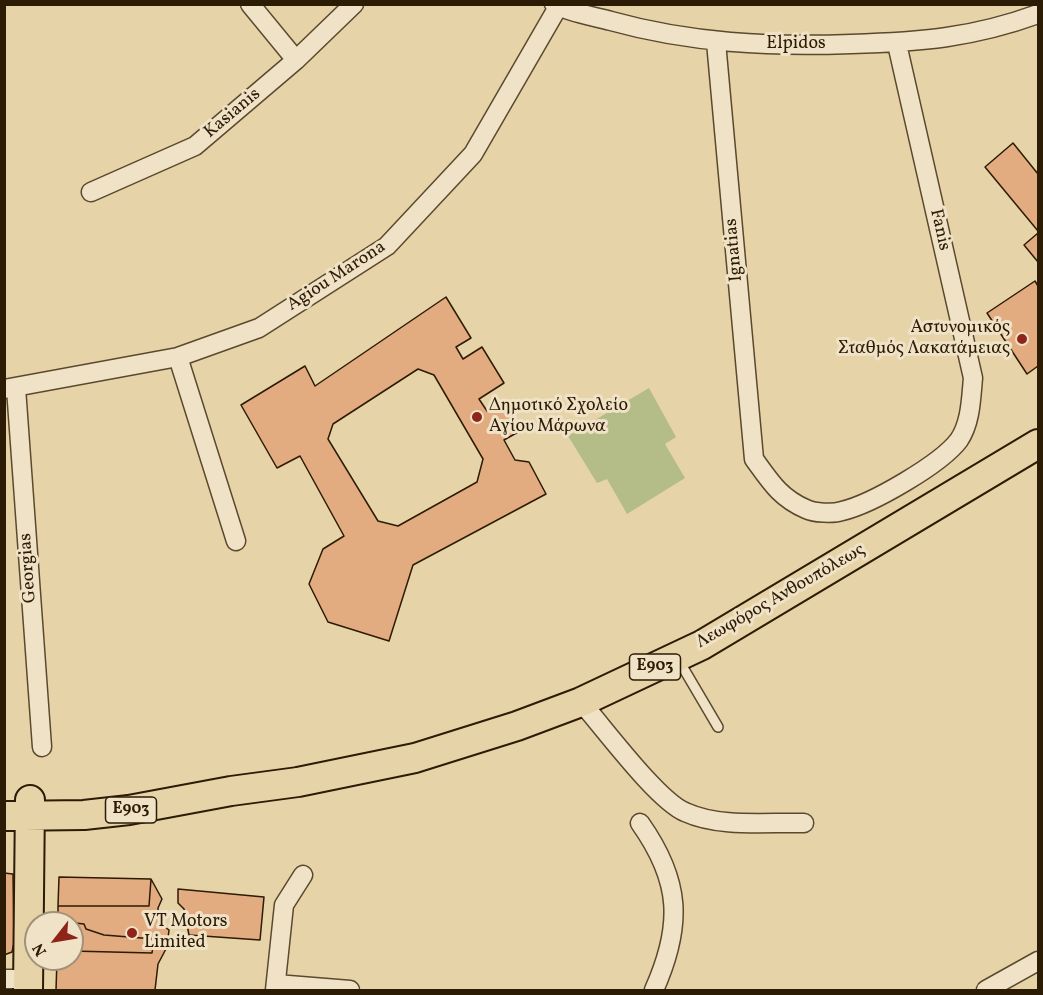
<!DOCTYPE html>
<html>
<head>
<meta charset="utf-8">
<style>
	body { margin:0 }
	#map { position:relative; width:1043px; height:995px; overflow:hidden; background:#e7d3a8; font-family:Vollkorn,serif }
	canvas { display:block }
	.frame { position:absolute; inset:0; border:6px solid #2c1b05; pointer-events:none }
	.north { position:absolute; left:24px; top:911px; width:60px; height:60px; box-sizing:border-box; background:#efe2c6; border:2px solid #a19279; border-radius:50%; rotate:239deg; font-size:16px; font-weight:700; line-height:24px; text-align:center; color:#2c1b05 }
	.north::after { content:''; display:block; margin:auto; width:21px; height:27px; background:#8f2418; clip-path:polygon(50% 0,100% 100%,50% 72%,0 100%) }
</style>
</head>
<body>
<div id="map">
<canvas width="1043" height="995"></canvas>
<div class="frame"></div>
<div class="north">N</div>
</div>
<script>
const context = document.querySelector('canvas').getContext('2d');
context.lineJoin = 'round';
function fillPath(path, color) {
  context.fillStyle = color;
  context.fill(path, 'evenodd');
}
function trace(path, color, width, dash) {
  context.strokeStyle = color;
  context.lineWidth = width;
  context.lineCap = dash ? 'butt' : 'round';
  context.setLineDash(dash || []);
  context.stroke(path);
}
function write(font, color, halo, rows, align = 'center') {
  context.font = font + ' Vollkorn,serif';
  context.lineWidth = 6;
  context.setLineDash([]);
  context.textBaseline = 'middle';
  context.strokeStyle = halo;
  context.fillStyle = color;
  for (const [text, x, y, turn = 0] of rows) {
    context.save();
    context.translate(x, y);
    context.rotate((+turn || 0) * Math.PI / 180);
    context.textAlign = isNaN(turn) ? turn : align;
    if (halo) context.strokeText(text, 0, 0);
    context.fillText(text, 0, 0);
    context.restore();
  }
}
fillPath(new Path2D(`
	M649,388l27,49 -11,7 20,34 -58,36 -20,-35 -10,4 -29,-47z`), '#b4bc88');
const building = new Path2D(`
	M1013,143l25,31v57l-53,-64z
	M1038,233v29l-14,-17z
	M1035,281l3,5v80l-11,8 -40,-61z
	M446,297l25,41 -15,9 7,12 19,-12 22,36 -25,16 8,12 15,-10 18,30 -16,9 11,20 14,2 17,32 -133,71 -24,76 -61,-19 -19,-38 14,-35 21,-13 -44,-80 -23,12 -36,-63 64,-39 10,20zM418,369l16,6 49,84 -6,23 -79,44 -20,-5 -50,-82 5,-15z
	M4,873l9,1 1,69 -2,9 -8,3z
	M59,877l92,2 -2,27h-91z
	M151,879l11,20 -4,9 1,15 10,7 -2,17 -9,17 -3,26h-99l1,-31h15v-8l80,2 2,-14 -50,-4 -18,-6 -2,-5 -26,-3v-15h91z
	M178,889l86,8 -4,43 -71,-5 -5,-26 -6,-6z
	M58,921l26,3 2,5 18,6 50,4 -2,14 -80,-2v-28h-14z`);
fillPath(building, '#e2ab80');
trace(building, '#2c1b05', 1.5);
const lane = new Path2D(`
	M678,659l40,68`);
const street = new Path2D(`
	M250,4l46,56
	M554,4c17,9 39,12 57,17 79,22 159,26 240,23 69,-2 121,-6 187,-30
	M716,42l38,417c16,22 26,39 52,50 8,4 27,5 36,2 30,-7 99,-47 117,-71 12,-18 12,-42 14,-62l-76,-334
	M91,192l104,-46 101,-86 58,-56
	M178,357l58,184
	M16,388l26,359
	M4,389l174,-32 81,-29 128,-82 86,-92 85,-147
	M581,702c23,26 76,98 104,110 35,16 81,10 119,11
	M640,823c41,58 43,102 14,167
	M4,979h23
	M276,984l74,6
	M275,990l9,-85 19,-30
	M986,990l52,-29`);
const primary = new Path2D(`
	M4,816l80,-1 45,-5 102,-19 67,-9 117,-24 102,-32 64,-24 121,-57 336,-201
	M28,990l2,-190`);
trace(lane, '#5b492e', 12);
trace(street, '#5b492e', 21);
trace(primary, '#2c1b05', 32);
trace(lane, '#efe2c6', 9);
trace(street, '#efe2c6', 18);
trace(primary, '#e7d3a8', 28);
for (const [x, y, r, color] of [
	[1022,339,6,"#8f2418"],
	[477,417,6,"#8f2418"],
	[132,933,6,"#8f2418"]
]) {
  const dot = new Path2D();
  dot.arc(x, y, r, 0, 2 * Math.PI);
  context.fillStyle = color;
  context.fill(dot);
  trace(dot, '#efe2c6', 2);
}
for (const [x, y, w] of [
	[655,667,51],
	[131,810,51]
]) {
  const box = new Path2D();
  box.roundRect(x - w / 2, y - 13, w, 26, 4.5);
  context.fillStyle = '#efe2c6';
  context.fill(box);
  trace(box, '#2c1b05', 1.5);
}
write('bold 16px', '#2c1b05', null, [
	["E903",655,667],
	["E903",131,810]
]);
write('18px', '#2c1b05', '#efe2c6', [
	["Elpidos",796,45],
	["Kasianis",233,114,-40],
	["Fanis",939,230,77],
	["Ignatias",735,250,-95],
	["Agiou Marona",337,277,-33],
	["Georgias",29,568,-94],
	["Λεωφόρος Ανθουπόλεως",781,597,-30]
]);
write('18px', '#2c1b05', '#efe2c6', [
	["Αστυνομικός",1010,329,"right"],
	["Σταθμός Λακατάμειας",1010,350,"right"],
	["Δημοτικό Σχολείο",489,407],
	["Αγίου Μάρωνα",489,428],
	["VT Motors",144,923],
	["Limited",144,944]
], 'left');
</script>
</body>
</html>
